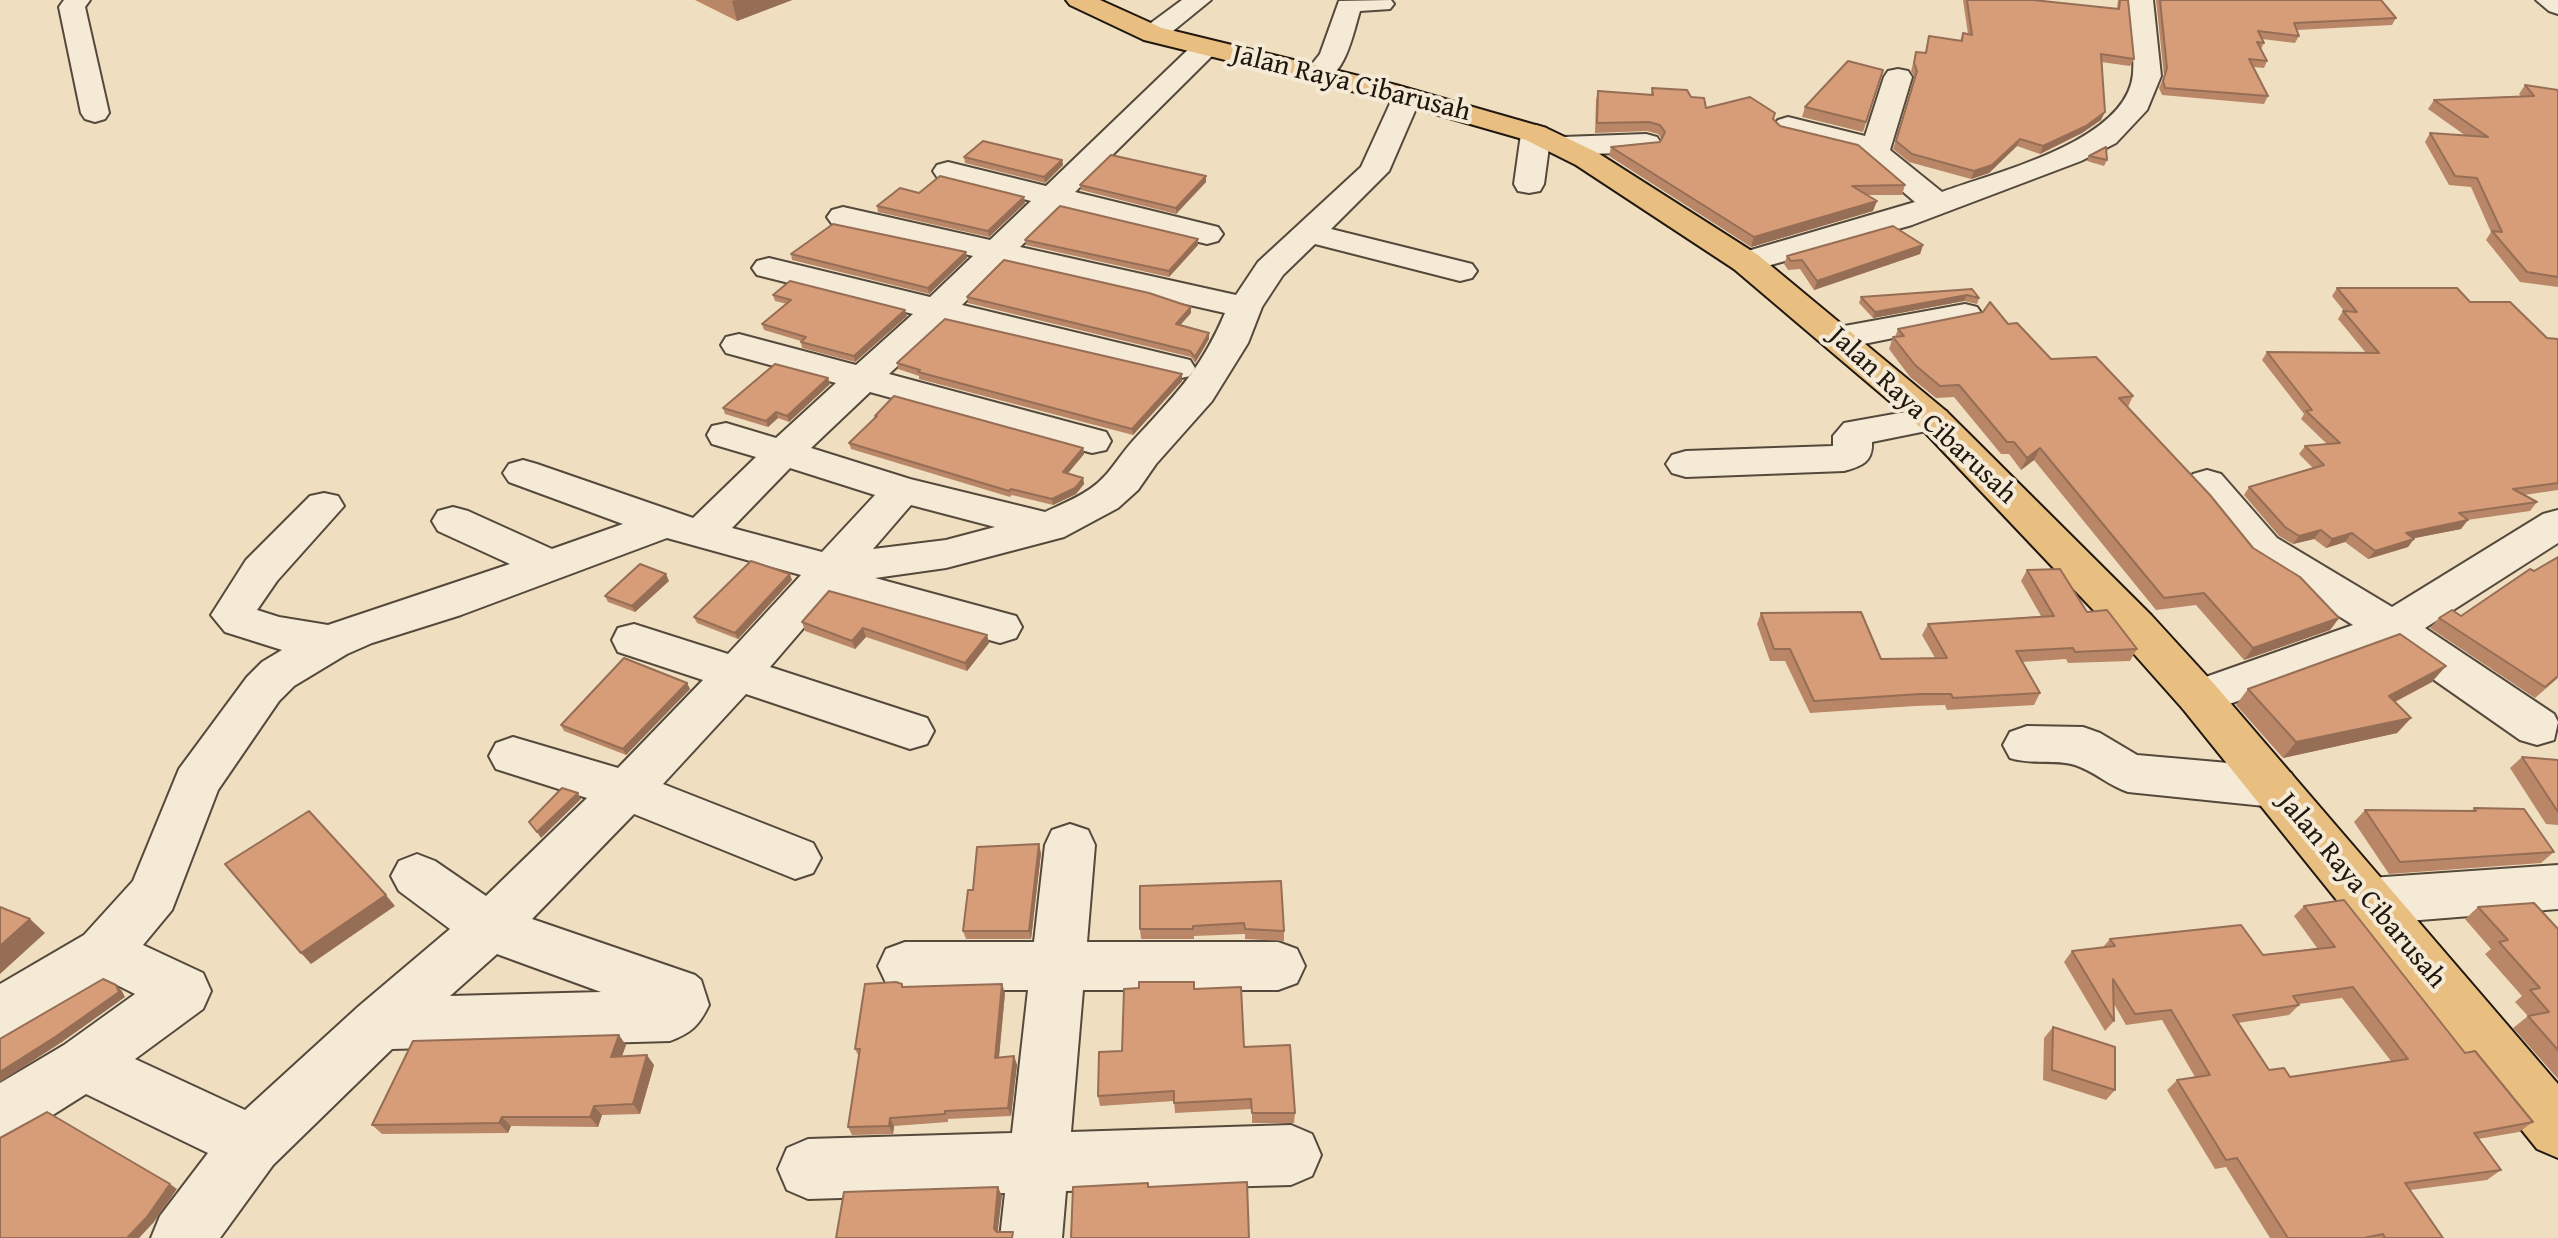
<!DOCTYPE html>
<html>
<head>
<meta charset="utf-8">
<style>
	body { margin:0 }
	canvas { display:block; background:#efdec0 }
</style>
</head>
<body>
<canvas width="2558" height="1238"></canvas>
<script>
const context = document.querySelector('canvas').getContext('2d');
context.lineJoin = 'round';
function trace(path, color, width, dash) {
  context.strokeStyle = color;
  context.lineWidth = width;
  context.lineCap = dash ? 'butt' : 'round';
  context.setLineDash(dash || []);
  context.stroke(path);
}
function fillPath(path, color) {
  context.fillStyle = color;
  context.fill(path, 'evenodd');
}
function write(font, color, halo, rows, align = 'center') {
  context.font = font + ' "Gentium Book Plus",serif';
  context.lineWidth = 8;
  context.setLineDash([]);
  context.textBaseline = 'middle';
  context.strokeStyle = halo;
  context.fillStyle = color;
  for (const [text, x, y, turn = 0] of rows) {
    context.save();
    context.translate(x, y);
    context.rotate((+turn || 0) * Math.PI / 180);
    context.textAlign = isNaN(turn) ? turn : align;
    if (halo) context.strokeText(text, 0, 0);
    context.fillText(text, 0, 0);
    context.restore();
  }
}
const minor = new Path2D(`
	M64,0h26l-5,7 24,106 -4,6 -10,3 -10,-3 -4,-6 -22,-106z
	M1182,0h29l-49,40h-18l-4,-6 4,-6z
	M1391,0l3,4 -4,5 -30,2c-8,25 -16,78 -52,69l-4,-6 16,-20 19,-53z
	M2127,0h26l8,76 -14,34 -31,33 -35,18 -169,64 -166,47 -12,-3 -5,-7 5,-7 181,-53 -59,-50 -78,-20 -5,-6 5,-6 10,-3 77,19 19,-59 4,-6 10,-2 10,2 4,6 -22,73 52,42c53,-20 185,-50 191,-118 2,-23 -4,-50 -6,-74z
	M2536,0h22v14l-9,-3z
	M1205,40l9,2 4,6 -4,6 -139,138 143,35 5,7 -5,7 -11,3 -147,-36 -40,39 216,48 22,-33 103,-95 32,-70 4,-6 10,-2 10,2 4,6 -32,74 -58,58 141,35 5,7 -5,7 -12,3 -145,-37 -32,31 -21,32 -14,36 -36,58 -56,63 -18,26 -20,18 -54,29 -118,31 -71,10 141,38 6,11 -6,11 -16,5 -169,-47 -61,71 157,51 7,13 -7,13 -17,5 -164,-55 -83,90 150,59 8,15 -8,15 -18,6 -161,-65 -102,105 163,56 6,5 8,25c-10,21 -18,28 -39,36l-278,8 -119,116 -53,73h-69l9,-22 48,-63 -122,-59 -65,41 -21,8v-60l64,-38 71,-51 -30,-15 -85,53 -20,8v-56l84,-49 49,-54 46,-112 68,-92 15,-15 20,-12 -57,-18 -14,-17 35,-55 64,-64 14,-3 14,3 6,10 -67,75 -20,29 22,7 49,8 182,-61 -72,-33 -6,-10 6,-10 15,-4 15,4 84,38 71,-25 -114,-42 -6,-9 6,-9 14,-4 14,4 156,54 63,-61 -44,-13 -5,-9 5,-9 14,-3 50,15 60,-55 -110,-30 -5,-8 5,-8 13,-3 117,31 57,-51 -156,-39 -5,-7 5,-7 12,-3 161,39 43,-41 -141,-32 -5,-7 5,-7 11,-3 147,33 41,-39 -94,-24 -4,-6 4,-6 11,-3 98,24 150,-144zM1004,263l221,50c-25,59 -52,84 -94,130 -14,16 -23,34 -41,46 -13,9 -30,16 -45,23l-135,-33 -99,-31 59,-56 222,61 14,-3 5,-9 -5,-9 -217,-58 56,-52 232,57 13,-3 5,-8 -5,-8 -228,-55zM790,468l85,27 -53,57 -90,-24zM911,505l84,22 -49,13 -73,9zM667,538l134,37 -73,79 -94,-30 -16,4 -6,12 6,12 85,28 -85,88 -105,-31 -17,6 -7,13 7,13 91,29 -101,98 -51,-35 -18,-7 -18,7 -8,15 8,15 51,38 -91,77 -114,104 -110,-51 68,-50 8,-18 -8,-18 -60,-28 29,-35 46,-120 61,-89 15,-15 53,-32 25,-11 89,-28zM497,954l104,38 -151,4z
	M1536,125l10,3 5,6 -2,10 3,-4 11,-3 83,-3 11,3 4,6 -4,6 -11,3 -83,3 -11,-3 -3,-5 -5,37 -4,7 -11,2 -11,-2 -4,-7 7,-50 5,-6z
	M1965,304l12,3 5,7 -5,7 -138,28 -13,-3 -5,-8 5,-8 13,-3z
	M1933,407l13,4 6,8 -6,8 -74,15c1,20 -10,24 -28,29l-158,6 -14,-4 -6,-9 6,-9 14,-4 147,-5v-10l11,-13z
	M2207,470l14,4 56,64 115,69 151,-93 15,-4v33l-133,85 129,86 4,8 -4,18 -17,5 -17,-5 -133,-93 -188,68 -16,-6 -7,-12 7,-12 170,-60 -106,-67 -60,-75 6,-9z
	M2027,726l56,1 17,6 37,22 137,12 17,6 8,14 -8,14 -17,6 -146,-15c-19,-6 -34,-21 -53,-27 -19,-6 -43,0 -65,-7l-7,-13 7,-13z
	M1070,824l18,6 7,15 -8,97h191l19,7 8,17 -8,17 -19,7h-195l-12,142 220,-7 21,9 9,21 -9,21 -21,9 -225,6 -4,47h-62l5,-45 -197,6 -21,-9 -9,-21 9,-21 21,-9 204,-6 16,-143h-123l-19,-7 -8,-17 8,-17 19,-7h129l11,-97 7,-15z
	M2558,865v44l-188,15 -19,-7 -7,-16 7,-16 19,-7z`);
const major = new Path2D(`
	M1066,0h34l62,28 234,57 150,43 52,25 160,102 188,156 205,204 64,70 343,399v74l-21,-9 -354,-440 -64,-72 -199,-210 -186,-158 -158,-104 -50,-25 -150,-43 -232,-57 -74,-35z`);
trace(minor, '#54493b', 4);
trace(major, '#20170f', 4);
fillPath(minor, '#f5ead6');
fillPath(major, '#e8bf80');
fillPath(new Path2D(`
	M695,0h97l-55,21z
	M1963,0h70l84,9 1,-9h10l6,59 -4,7 -29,-4v58l-19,13 -42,21 -23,-8 -28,27 -18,6 -62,-17 -16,-13 22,-71 -4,-7 5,-19 9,1 4,-17 31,5 3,-8 5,1z
	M2156,0h225l15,18 -4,7 -95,5 2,6 -4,7 -33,-4 2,4 -3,6 6,12 -3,7 -11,-1 15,29 -4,8 -102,-9 -3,-7 5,-12z
	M1883,70l-20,62 -61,-15 3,-10z
	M2525,85l33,5v197l-38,-5 -34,-42 5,-8 -20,-45 -22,-2 -24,-43 5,-9 36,3 -38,-27 6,-9 87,-4 -2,-2z
	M1652,88l39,9 15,11 67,11 7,7 125,59 -3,10h-35l6,16 -122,36 -142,-91 2,-9 49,-5 2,-3 -4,-5 -11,-3 -52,2 1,-33 2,-9 53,4z
	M2089,156l18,4 -3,6 -17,-5z
	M964,157l98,3 1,5 -18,18 -80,-20z
	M1206,182l-30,32 -95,-24 -1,-5z
	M919,193l106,10 -36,34 -111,-25 -1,-6z
	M1025,240l173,5 -29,32 -143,-32z
	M1923,245l-3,9 -106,36 -14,-21 -12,1 -4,-6 3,-8z
	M791,254l176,4 -38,36 -137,-34z
	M2337,288l133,14 77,36 11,1v151l-34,5 13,7 -7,9 -63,9 -6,9 -47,9 -6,9 -40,12 -23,-17 -19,6 -12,-9 -21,5 -14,-8 -35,-41 5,-8 64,-19 -14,-14 6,-8 22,-2 -26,-25 3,-5 -42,-54 5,-8 99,1 -28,-34 5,-8h1l-12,-15z
	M1972,289l7,9 -2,6 -13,-3 -91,17 -14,-15 2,-6z
	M773,295l134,21 -52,46 -53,-14 -1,-7 -37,-11 -2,-6 25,-20 -12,-3z
	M967,297l224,10v6l-11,12 29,14 -14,24 -4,-6 -223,-54z
	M2008,324l43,35 82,37 -5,11 125,141 86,70 -9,12 -86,30 -48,-55 -40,5 -122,-150 -13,10 -12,-16h-8l-47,-57 -18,1 -26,-21 -21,-28 4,-12h2l3,-8z
	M897,363l285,18 -49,54 -214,-56v-3l-21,-7z
	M828,378l2,6 -41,38 -11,-4 -10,9 -43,-13 -2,-6z
	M875,416l208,32 1,6 -16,19 15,5 1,6 -8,10 -23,11 -41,-10 -2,2 -159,-48 -2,-6 26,-25z
	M2027,570l60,42 50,37 -7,12 -62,2 -2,-4 -44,3 18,31 -6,12 -87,5 -2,-5 -30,1 -105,7 -25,-52h-15l-13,-37 4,-11 120,46 54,-1 -13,-23 6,-11 113,-8 -20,-35z
	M792,580l-54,59 -41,-16 -3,-6z
	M669,581l-34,31 -27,-10 -3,-6z
	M2461,616l97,62 -23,20 -105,-70 9,-10z
	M802,622l185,13 2,8 -22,28 -101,-34 -11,12 -50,-18z
	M2432,682l-37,20 16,16 -14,15 -114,25 -47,-53 12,-16z
	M687,683l3,6 -64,66 -62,-24 -3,-6z
	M2522,757l36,3v65l-12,-1 -36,-56z
	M2474,808l80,44 -13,11 -152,11 -35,-52 11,-12 107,1z
	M1041,853l-10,86h-65l-3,-8z
	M1140,886l144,45v10l-39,-2v-5l-51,2v3h-53l-1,-10z
	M2304,906l161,147 68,69 -14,10 -41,7 23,31 -14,10 -77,10 33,48h-173l-44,-71 -11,2 -48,-79 10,-10 18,-3 -33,-57 -36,5 -12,-21v17l-9,10 -41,-69 8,-11 31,-4 7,-8 153,16 54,-7 -23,-32zM2342,998l49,63 -101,16 -21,-7 -31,-47 51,-8 10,-10v-1z
	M2478,907l80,22v150l-45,-51 15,-12 -13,-14 7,-6 -37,-42 6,-5 -26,-30z
	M902,984l1,3 102,6 -6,65 15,-2 3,9 -6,51 -63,3v3l-54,4 -1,8 -41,1 -4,-8 11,-70 -4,-8z
	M1194,989l50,58 51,66 -1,10h-42v-14l-77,4 -1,-12 -74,5 -2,-10 24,-45z
	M2053,1027l62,63 -9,10 -63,-20 1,-42z
	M626,1045l-4,11 32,9 -14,49 -38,1 -4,12 -87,-1 -3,7 -126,1 -10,-9z`), '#b98768');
fillPath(new Path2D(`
	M736,0h56l-55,21 -5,-20z
	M2105,112l-4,8 -19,13 -42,21 3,-8z
	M2020,139l-3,7 -28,27 -18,6 3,-8z
	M1062,160l1,5 -18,18 -1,-6z
	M1206,176v6l-30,32v-6z
	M1024,197l1,6 -36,34 -1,-6z
	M1877,201l-4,10 -122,36 3,-10z
	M1198,239v6l-29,32v-6z
	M1923,245l-3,9 -106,36 3,-9z
	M966,252l1,6 -38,36 -1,-6z
	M1967,295l-3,6 -91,17 2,-6z
	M1191,307v6l-15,17v-6z
	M905,310l2,6 -52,46 -1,-6z
	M1209,333v6l-14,24v-6z
	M1182,374v7l-49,54 -1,-6z
	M828,378l2,6 -41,38 -2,-6z
	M776,412l2,6 -10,9 -2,-6z
	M1083,448l1,6 -20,24 -1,-6z
	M2040,448l-6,12 -13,10 6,-12z
	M1083,478l1,6 -8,10 -23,11 -1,-6z
	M2468,520l-7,9 -61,12 6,-8z
	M2321,530l-7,9 -21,5 6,-8z
	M2352,533l-7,9 -19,6 6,-9z
	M2414,539l-6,8 -40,12 7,-8z
	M666,574l3,7 -34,31 -3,-6z
	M790,574l2,6 -54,59 -3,-6z
	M2339,618l-9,12 -86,30 9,-12z
	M863,628l3,9 -11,12 -3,-8z
	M987,635l2,8 -22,28 -2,-8z
	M2446,666l-14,16 -57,30 14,-16z
	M687,683l3,6 -64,66 -3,-6z
	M2411,718l-14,15 -114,25 13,-16z
	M578,793l3,6 -40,39 -4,-6z
	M1039,844l2,9 -10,86 -2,-8z
	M386,895l9,11 -84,58 -10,-11z
	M30,919l15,14 -45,41v-28z
	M1002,984l3,9 -7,73 -3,-8z
	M116,985l6,6 3,6 -63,45 -62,40v-10z
	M619,1035l7,10 -8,22 -7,-10z
	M647,1055l7,10 -14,49 -7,-10z
	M1014,1056l3,9 -6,51 -3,-8z
	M594,1106l8,9 -4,12 -8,-10z
	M502,1117l9,9 -3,7 -9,-10z
	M890,1118l4,8 -1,8 -4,-8z
	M170,1184l7,5 -23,33 -15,16h-12z
	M998,1187l4,9 -5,42 -3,-9z`), '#966e55');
const building = new Path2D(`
	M1967,0h66l86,9 1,-9h8l6,59 -33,-5 4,58 -19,14 -43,20 -23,-7 -28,26 -18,6 -62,-17 -16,-13 21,-70 -3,-8 2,-11 10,1 3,-17 33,5 1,-8 9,2z
	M2160,0h221l15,18 -102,5 5,13 -41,-5 6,12 -7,-1 10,19 -18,-2 19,37 -103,-8 -2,-7 4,-13z
	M1848,61l35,9 -17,52 -61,-15z
	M2525,85l33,5v187l-31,-5 -35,-41 10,1 -25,-54 -22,-2 -25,-43 58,4 -54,-37 100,-4z
	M1652,88l35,2 4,7 13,1 2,10 44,-11 25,16 -2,6 7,7 78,19 47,40 -53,1 25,15 -123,36 -143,-90 49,-5 5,-10 -5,-7 -11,-3 -52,1 1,-32 55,4z
	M983,141l79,19 -18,17 -80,-20z
	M2106,147l1,13 -18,-4z
	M1111,155l95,21 -30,32 -96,-23z
	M940,176l84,21 -36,34 -111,-25 23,-18 19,5z
	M1060,206l138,33 -29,32 -144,-31z
	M833,224l133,28 -38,36 -137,-34z
	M1893,226l30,19 -106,36 -15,-21 -11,1 -4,-5z
	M1004,260l145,33 42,14 -15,17 33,9 -14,24 -5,-6 -223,-54z
	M790,281l115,29 -51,46 -53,-14 5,-5 -44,-13 29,-24 -18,-5z
	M2337,288h120l13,14h40l37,36 11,1v144l-45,6 24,13 -78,11 9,7 -62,13 8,6 -39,12 -23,-18 -20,6 -11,-9 -22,6 -14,-9 -36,-40 75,-22 -19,-19 35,-3 -34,-32 6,-1 -45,-58 112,1 -36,-42 14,1z
	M1972,289l7,9 -12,-3 -92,17 -14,-15z
	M1990,302l18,22 9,-1 34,36 45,-2 37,39 -14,2 91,97 43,53 47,29 39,41 -86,30 -49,-55 -40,5 -124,-150 -13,10 -13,-16h-7l-48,-57 -19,1 -25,-21 -22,-28 11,-1 -6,-7 85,-17z
	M945,319l237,55 -50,55 -214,-57 2,-2 -23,-7z
	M775,364l53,14 -41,38 -11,-4 -10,9 -43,-13z
	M894,396l189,52 -20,24 20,6 -8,10 -23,11 -41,-10 -2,2 -160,-48 28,-27h-2z
	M2558,557v119l-13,11 -106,-69 13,-8 9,6 69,-47 4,2z
	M751,561l39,13 -55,59 -41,-16z
	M640,564l26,10 -34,32 -27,-10z
	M2060,569l27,43 20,-2 30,39 -62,3 -2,-4 -57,3 24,42 -87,5 -2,-4h-31l-106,7 -24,-52h-16l-13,-36 100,-1 20,47 66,-1 -19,-34 126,-8 -27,-46z
	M829,591l158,44 -22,28 -102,-35 -11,13 -50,-19z
	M2400,634l46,32 -57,30 22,22 -115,24 -48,-53z
	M624,658l63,25 -64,66 -62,-24z
	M2522,757l36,3v52z
	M562,788l16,5 -41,39 -8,-10z
	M2474,808l50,1 30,43 -154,10 -35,-52 111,1z
	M309,811l77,84 -85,58 -76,-89z
	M1039,844l-10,87h-66l5,-41h5l4,-43z
	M1281,881l3,50 -39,-2 -1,-6 -51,3v3h-53v-43z
	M2344,900l121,153 10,-2 58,71 -59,11 27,37 -96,13 38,55h-58l-2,-4 -19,4h-76l-51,-80 -11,2 -49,-80 33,-5 -39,-65 -36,4 -22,-35 1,42 -42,-70 43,-5 -5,-7 131,-14 22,30 72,-8 -31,-41zM2353,987l55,72 -118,18 -6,-9 -15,2 -36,-55 66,-10 -6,-9z
	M2534,903l24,26v121l-30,-34 21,-4 -19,-22 10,-2 -41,-46 9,-2 -30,-33z
	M0,907l30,12 -30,27z
	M103,979l13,6 3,7 -64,45 -55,35v-33z
	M896,982l6,2v3l100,-3 -7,74 19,-2 -6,52 -63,3v3l-55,4 -1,8 -41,1 12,-78h-5l10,-65z
	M1139,982h55v7l47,-2 3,60 46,-2 5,68h-43l-1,-14 -77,4v-12l-76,5 1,-44 23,-1 2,-62 15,-1z
	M2053,1027l62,20v43l-63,-20z
	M619,1035l-8,22 36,-2 -14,49 -39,2 -4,11h-88l-3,6 -127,2 41,-84z
	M47,1112l123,72 -23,33 -20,21h-127v-100z
	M1247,1182l2,56h-178l2,-51 75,-4v4z
	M998,1187l-4,42 3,3h16l-1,6h-176l8,-46z`);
fillPath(building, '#d79d79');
trace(building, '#966e55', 2);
write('28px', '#20170f', '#f5ead6', [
	["Jalan Raya Cibarusah",1351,84,14],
	["Jalan Raya Cibarusah",1922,416,43],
	["Jalan Raya Cibarusah",2361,891,50]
]);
</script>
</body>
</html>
